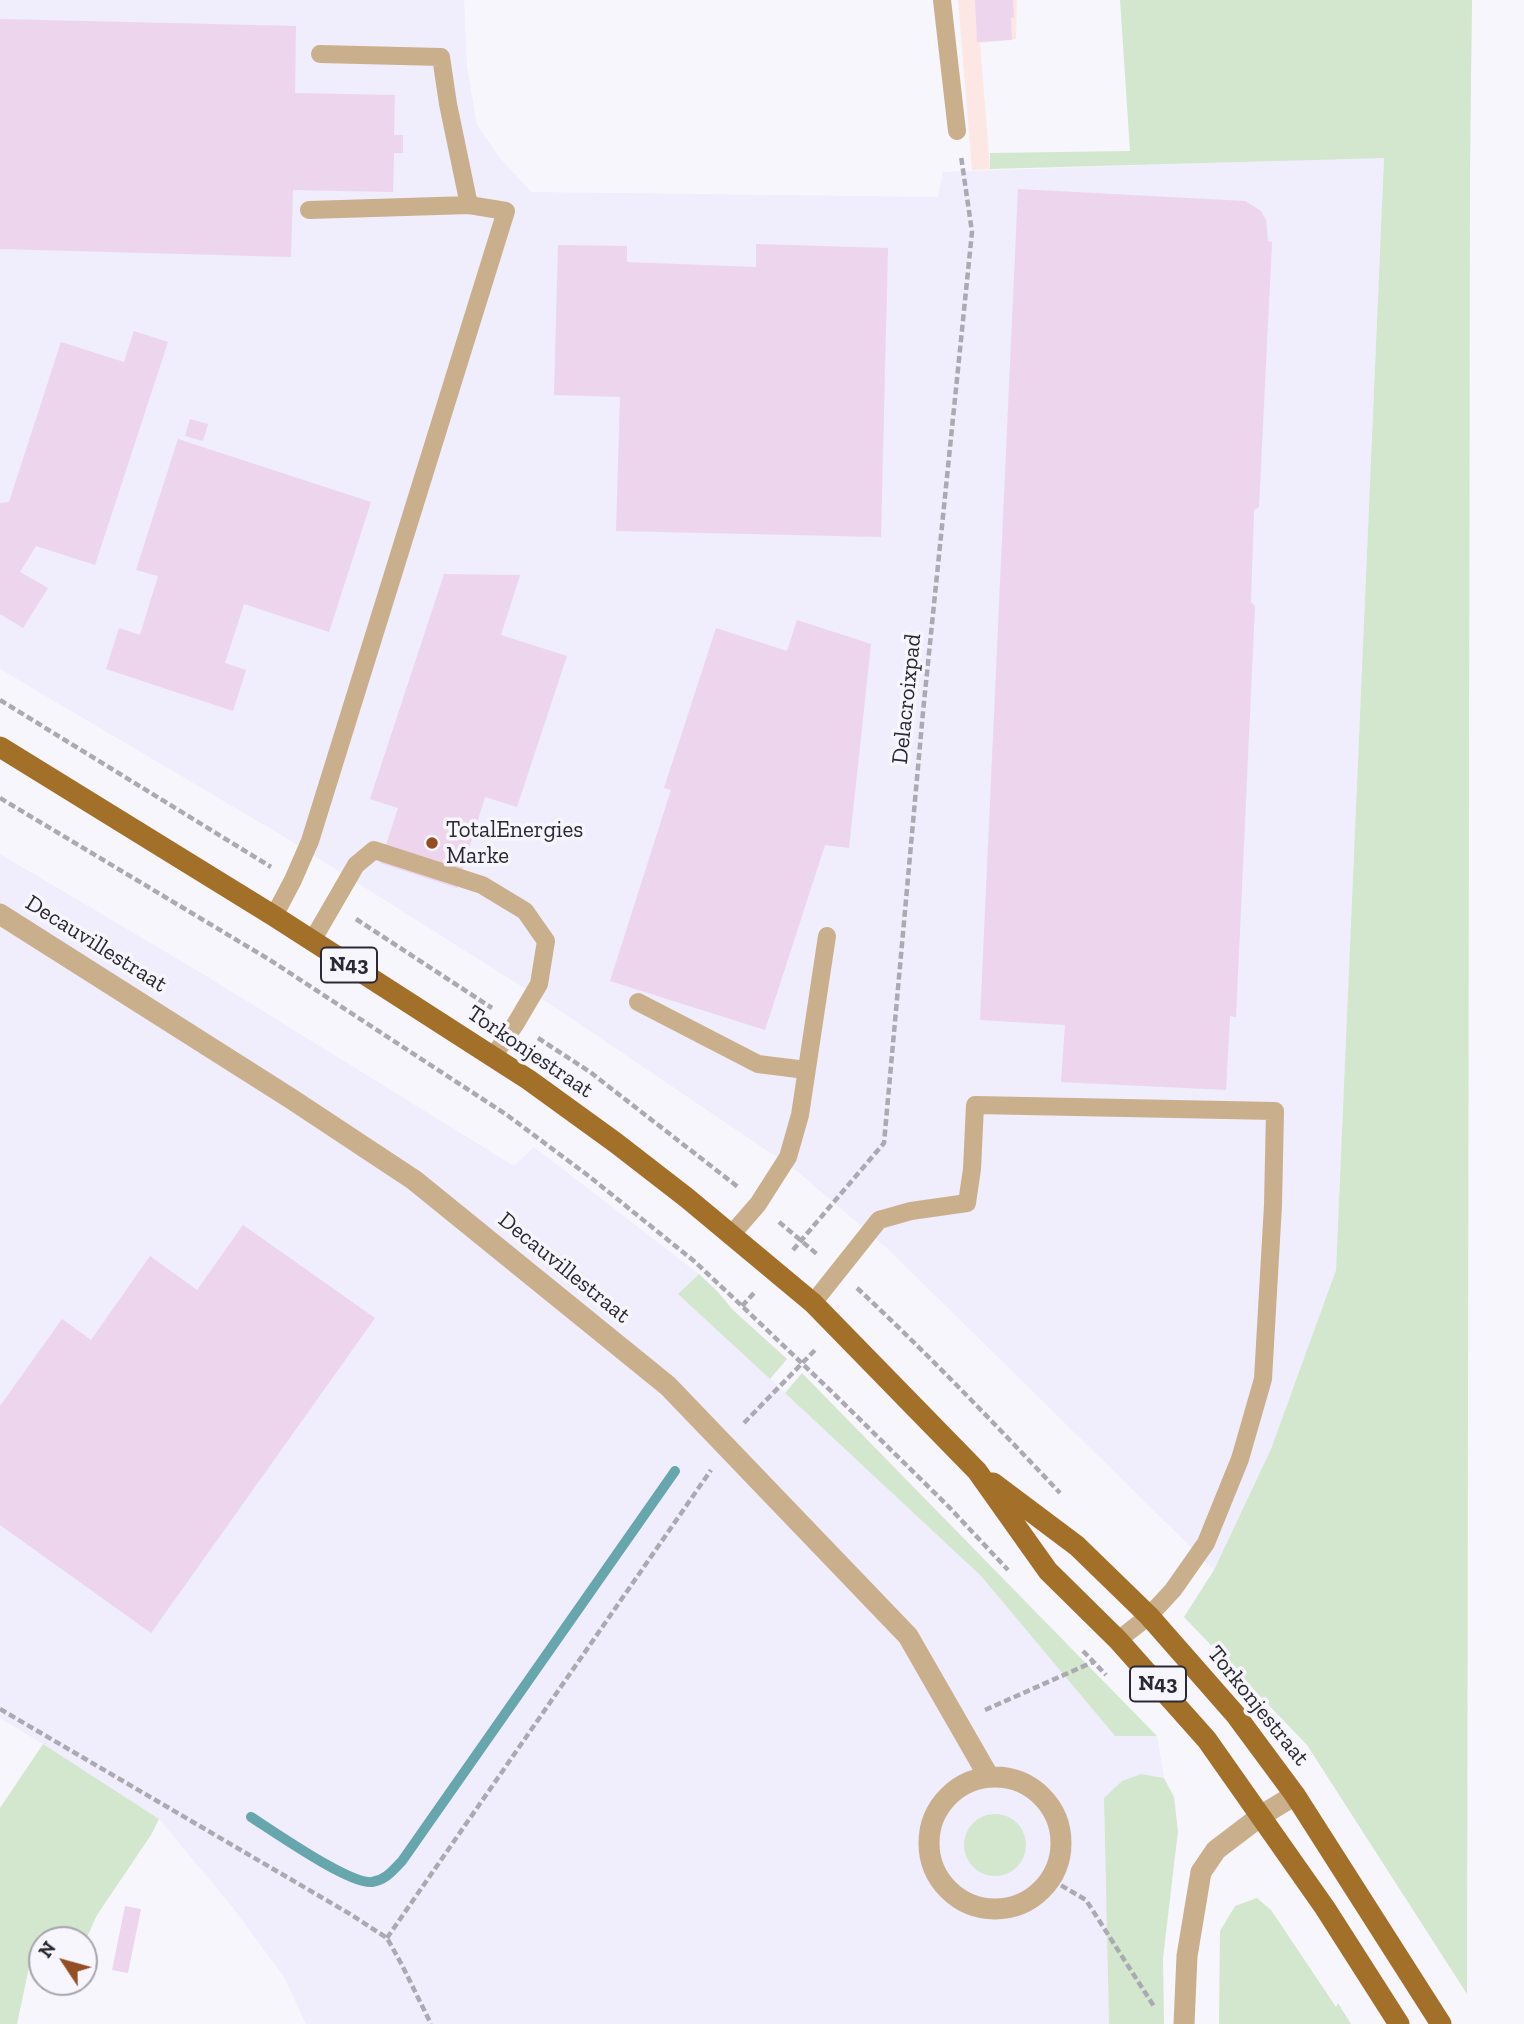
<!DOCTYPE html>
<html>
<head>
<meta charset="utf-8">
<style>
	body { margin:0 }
	#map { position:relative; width:1524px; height:2024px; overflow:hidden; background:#f7f6fc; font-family:"Zilla Slab",serif }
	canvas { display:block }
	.north { position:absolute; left:28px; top:1926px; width:70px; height:70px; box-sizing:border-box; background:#f7f6fc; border:2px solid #a6a4ac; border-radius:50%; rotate:306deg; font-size:19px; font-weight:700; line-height:28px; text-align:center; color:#2c2934 }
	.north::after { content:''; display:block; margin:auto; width:24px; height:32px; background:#934e24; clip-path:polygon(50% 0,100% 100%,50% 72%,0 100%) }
</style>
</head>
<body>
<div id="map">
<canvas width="1524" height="2024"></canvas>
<div class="north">N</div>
</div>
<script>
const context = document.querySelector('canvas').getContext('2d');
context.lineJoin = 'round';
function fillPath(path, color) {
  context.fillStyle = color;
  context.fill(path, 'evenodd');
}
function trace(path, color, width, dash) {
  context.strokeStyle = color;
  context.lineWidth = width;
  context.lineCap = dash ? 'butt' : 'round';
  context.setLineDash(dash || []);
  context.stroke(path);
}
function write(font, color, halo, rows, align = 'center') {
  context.font = font + ' "Zilla Slab",serif';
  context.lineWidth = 7;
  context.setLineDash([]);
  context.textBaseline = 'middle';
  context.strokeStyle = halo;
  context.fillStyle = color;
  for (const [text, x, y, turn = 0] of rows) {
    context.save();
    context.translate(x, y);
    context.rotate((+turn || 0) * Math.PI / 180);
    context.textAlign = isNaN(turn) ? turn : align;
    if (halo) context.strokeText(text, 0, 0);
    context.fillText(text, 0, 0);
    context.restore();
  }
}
fillPath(new Path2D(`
	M958,0h59l-1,39 -36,4 10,126 -18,1z`), '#fde7e4');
fillPath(new Path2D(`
	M0,0h464l3,67 10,58 23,33 31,34 407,5 5,-25 441,-15 -48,1113 -65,179 -57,121 -325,-320 -92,-79 -238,-161 -276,-174 -283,-167z
	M0,854l198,117 316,195 20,-19 165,127 -20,20 302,282 134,160h42l7,42 -23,-4 -19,7 -18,17 5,226h-803l-22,-47 -50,-68 -75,-90 -116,-75 -43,-26z`), '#f0edfc');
fillPath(new Path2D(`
	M1120,0h352l-2,172 -3,1822 -160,-249 -123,-128 30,-47 57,-121 65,-179 48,-1112 -394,11v-16l140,-2z
	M699,1274l19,18 15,18 54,49 -17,20 -92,-85z
	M802,1373l355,363h-42l-134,-160 -196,-183z
	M43,1744l116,75 -8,16 -54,80 -13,29v-4h-42v20l-11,-2 -14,66h-17v-216z
	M1141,1774l23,4 10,19 4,34 -15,127 1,66h-55l-5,-226 18,-17z
	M964 1845a31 31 0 1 1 62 0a31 31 0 1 1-62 0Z
	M1257,1898l14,12 65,97 2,-4 13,21h-132l1,-93 15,-25z`), '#d2e7ce');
trace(new Path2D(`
	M251,1817c22,14 99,68 121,65 14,-2 21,-12 30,-21l273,-390`), '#67a6ad', 10);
fillPath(new Path2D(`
	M975,0h38l1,17 -3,1 1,22 -35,2z
	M0,19l296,7 -1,67 100,2 -1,40h9v18h-9l-1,39 -100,-2 -2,67 -291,-8z
	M1018,189l227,12 16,10 5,9 2,21 4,1 -13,265 -5,3 -3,92 4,4 -19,411 -6,-1 -4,74 -165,-8 4,-57 -85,-5z
	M756,244l132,4 -7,289 -265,-6 4,-134 -66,-2 4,-150 69,1v16l129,5z
	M134,331l34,11 -73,223 -59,-19 -16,26 28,16 -25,40 -23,-14v-111l9,-1 52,-160 63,20z
	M190,419l18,5 -5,17 -18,-5z
	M178,439l193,63 -42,130 -85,-28 -19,59 21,7 -13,41 -127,-42 13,-41 21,7 18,-59 -22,-6z
	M444,574l76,1 -19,60 66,21 -50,151 -32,-10 -28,91 -77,-25 18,-55 -28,-9z
	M797,620l74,24 -22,204 -24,-3 -60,185 -155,-49 61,-191 -7,-2 52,-160 71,23z
	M243,1225l132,93 -224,315 -151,-108v-119l62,-87 29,21 59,-84 47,34z
	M125,1906l16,3 -13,64 -16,-3z
	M37,1937l5,1v20l-9,-2z`), '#edd5ed');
trace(new Path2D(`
	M0,700l271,167
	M0,798l270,162 237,155 83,62 104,84 48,45 90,86 116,114 60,64
	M356,919l136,89
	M538,1038l52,34 148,115
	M779,1222l39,33
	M793,1250l91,-107 39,-431 49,-480 -11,-76
	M857,1288c70,65 137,135 203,205
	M742,1306l12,-13
	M744,1423l72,-74
	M1083,1651l23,24
	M0,1709l350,205 37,24 15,27 29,59
	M985,1710l108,-48
	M1052,1880l34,20 69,108
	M387,1938l324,-468`), '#aba9b1', 4.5, [7, 3.5]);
trace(new Path2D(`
	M942,0l15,131
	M320,54l121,3 7,47 21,101
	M274,916l19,-36 17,-39 196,-630 -37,-6 -160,5
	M312,941l44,-76 18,-15 108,35 43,26 21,30 -7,43 -23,39 -23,34
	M638,1002l120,62 48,6
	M731,1235l27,-31 30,-47 12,-42 27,-179
	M813,1303l66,-83 32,-9 56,-8 5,-34 3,-64 300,6 -2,94 -10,174 -23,80 -34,84 -33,47 -24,26 -31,24`), '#caaf8c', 18);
trace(new Path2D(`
	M0,914l290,184 124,82 254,206 240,250 81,141
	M929 1843a66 66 0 1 1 132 0a66 66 0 1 1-132 0Z
	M1184,2024l3,-68 14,-84 15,-22 46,-35 33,-20`), '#caaf8c', 21);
trace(new Path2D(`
	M0,747l274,169 255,164 87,63 71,55 126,105 164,168 71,100 70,69 89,100 118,168 74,116
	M993,1483l84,63 72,70 86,98 60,81 146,229`), '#a27028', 21);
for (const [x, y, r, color] of [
	[432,843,7,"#934e24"]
]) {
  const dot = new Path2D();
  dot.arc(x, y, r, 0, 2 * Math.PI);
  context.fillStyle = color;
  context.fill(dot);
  trace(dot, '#f7f6fc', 2.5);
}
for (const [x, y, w] of [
	[349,965,56],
	[1158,1684,56]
]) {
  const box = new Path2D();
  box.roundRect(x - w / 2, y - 17.5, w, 35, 5);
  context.fillStyle = '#f7f6fc';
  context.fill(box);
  trace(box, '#2c2934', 2);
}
write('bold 21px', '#2c2934', null, [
	["N43",349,965],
	["N43",1158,1684]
]);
write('23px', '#2c2934', '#f7f6fc', [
	["Delacroixpad",907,699,-84],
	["Decauvillestraat",96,944,32],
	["Torkonjestraat",530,1052,34],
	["Decauvillestraat",564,1268,39],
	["Torkonjestraat",1258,1706,51]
]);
write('23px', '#2c2934', '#f7f6fc', [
	["TotalEnergies",446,830],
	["Marke",446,856]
], 'left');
</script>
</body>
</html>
